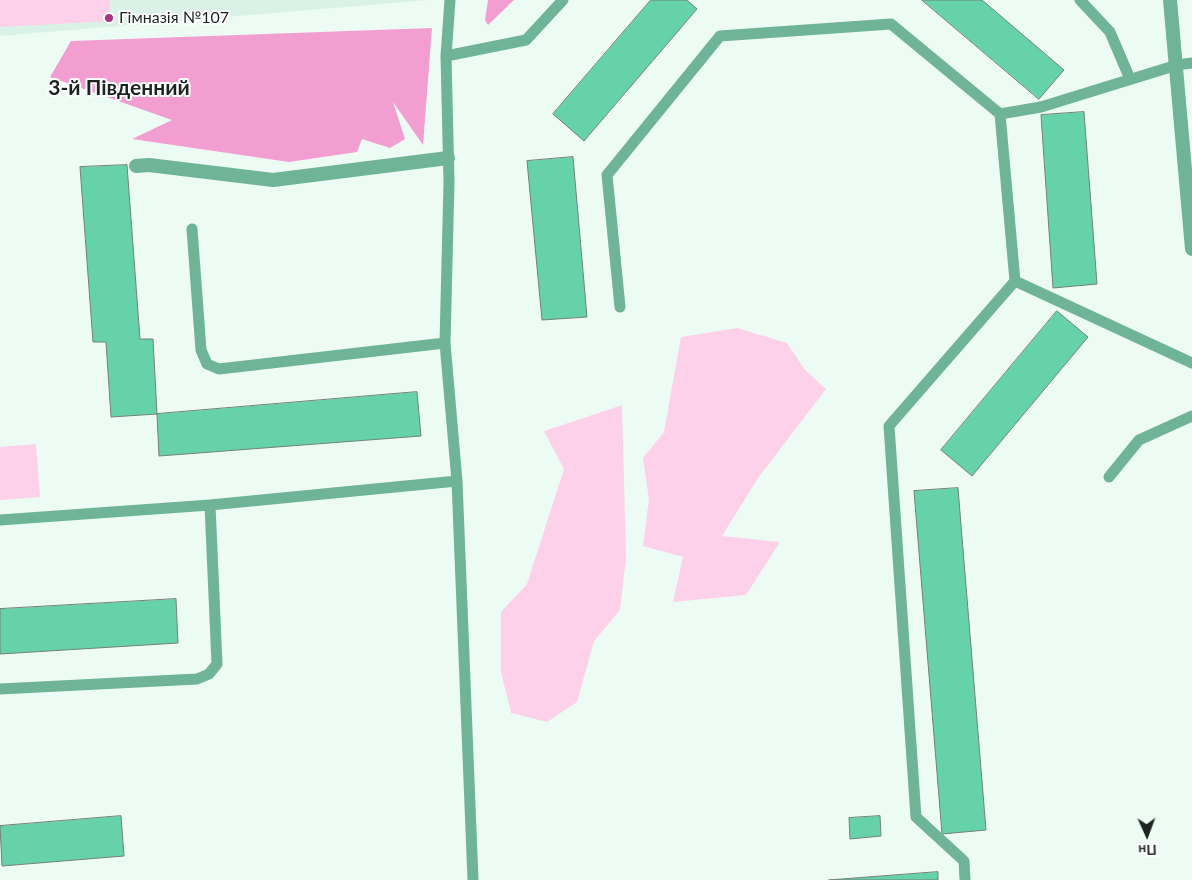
<!DOCTYPE html>
<html>
<head>
<meta charset="utf-8">
<style>
	body { margin:0 }
	#map { position:relative; width:1192px; height:880px; overflow:hidden; background:#ecfcf4; font-family:Lato,sans-serif }
	canvas { display:block }
	.north { position:absolute; left:1122px; top:810px; width:50px; height:50px; -webkit-text-stroke:4px #fff; paint-order:stroke; rotate:178deg; font-size:14px; font-weight:700; line-height:20px; text-align:center; color:#1d2320 }
	.north::after { content:''; display:block; margin:auto; width:18px; height:22px; background:#1d2320; clip-path:polygon(50% 0,100% 100%,50% 72%,0 100%) }
</style>
</head>
<body>
<div id="map">
<canvas width="1192" height="880"></canvas>
<div class="north">Пн</div>
</div>
<script>
const context = document.querySelector('canvas').getContext('2d');
context.lineJoin = 'round';
function fillPath(path, color) {
  context.fillStyle = color;
  context.fill(path, 'evenodd');
}
function trace(path, color, width, dash) {
  context.strokeStyle = color;
  context.lineWidth = width;
  context.lineCap = dash ? 'butt' : 'round';
  context.setLineDash(dash || []);
  context.stroke(path);
}
function write(font, color, halo, rows, align = 'center') {
  context.font = font + ' Lato,sans-serif';
  context.lineWidth = 4;
  context.setLineDash([]);
  context.textBaseline = 'middle';
  context.strokeStyle = halo;
  context.fillStyle = color;
  for (const [text, x, y, turn = 0] of rows) {
    context.save();
    context.translate(x, y);
    context.rotate((+turn || 0) * Math.PI / 180);
    context.textAlign = isNaN(turn) ? turn : align;
    if (halo) context.strokeText(text, 0, 0);
    context.fillText(text, 0, 0);
    context.restore();
  }
}
fillPath(new Path2D(`
	M0,0h429l-429,36z`), '#d9f1e6');
fillPath(new Path2D(`
	M0,0h109l2,21 -111,6z
	M737,328l50,15 18,27 21,19 -68,89 -36,58 58,6 -34,53 -73,7 10,-45 -40,-11 6,-47 -6,-41 21,-26 17,-95z
	M622,405l4,152 -6,53 -26,31 -17,61 -30,20 -36,-9 -10,-41v-60l26,-28 37,-115 -20,-38z
	M36,444l4,53 -40,3v-53z`), '#fcd1e9');
fillPath(new Path2D(`
	M488,0h26l-26,25 -3,-5z
	M432,28l-9,117 -30,-43 12,37 -15,9 -28,-9 -5,13 -68,10 -157,-23 40,-19 -122,-43 21,-36z`), '#f39ed1');
const building = new Path2D(`
	M651,0h36l10,9 -113,132 -31,-27z
	M922,0h60l82,70 -25,29z
	M1084,112l13,172 -44,4 -12,-173z
	M573,157l14,160 -45,3 -15,-159z
	M127,165l13,174h13l4,75 -46,3 -5,-75h-13l-13,-175z
	M1057,311l31,26 -116,139 -31,-26z
	M417,392l4,44 -262,20 -2,-42z
	M958,488l28,342 -44,4 -28,-343z
	M176,599l2,44 -178,11v-45z
	M121,816l3,40 -122,10 -2,-40z
	M880,816l1,20 -31,3 -1,-21z
	M938,872v8h-109z`);
fillPath(building, '#65d2aa');
trace(building, '#73817b', 1);
trace(new Path2D(`
	M450,0l-4,56 3,126 -4,161 12,138 16,399
	M1080,0l30,32 20,47
	M446,56l80,-16 37,-40
	M192,229l9,121 6,14 12,5 226,-26
	M1015,281l177,82
	M620,307l-13,-132 113,-139 171,-12 109,90
	M1109,477l30,-37 53,-24
	M0,520l210,-15 247,-24
	M0,689l197,-10 12,-5 8,-10 -7,-159
	M965,880l-1,-19 -48,-44 -27,-391 126,-145 -15,-167 41,-7 136,-42 15,-2`), '#70b498', 11);
trace(new Path2D(`
	M136,166l13,-1 124,15 175,-22`), '#70b498', 14);
trace(new Path2D(`
	M1170,0l22,249`), '#70b498', 14);
for (const [x, y, r, color] of [
	[109,18,5,"#ad3385"]
]) {
  const dot = new Path2D();
  dot.arc(x, y, r, 0, 2 * Math.PI);
  context.fillStyle = color;
  context.fill(dot);
  trace(dot, '#fff', 2);
}
write('16px', '#1d2320', '#fff', [
	["Гімназія №107",119,18]
], 'left');
write('bold 21px', '#1d2320', '#fff', [
	["3-й Південний",119,88]
]);
</script>
</body>
</html>
